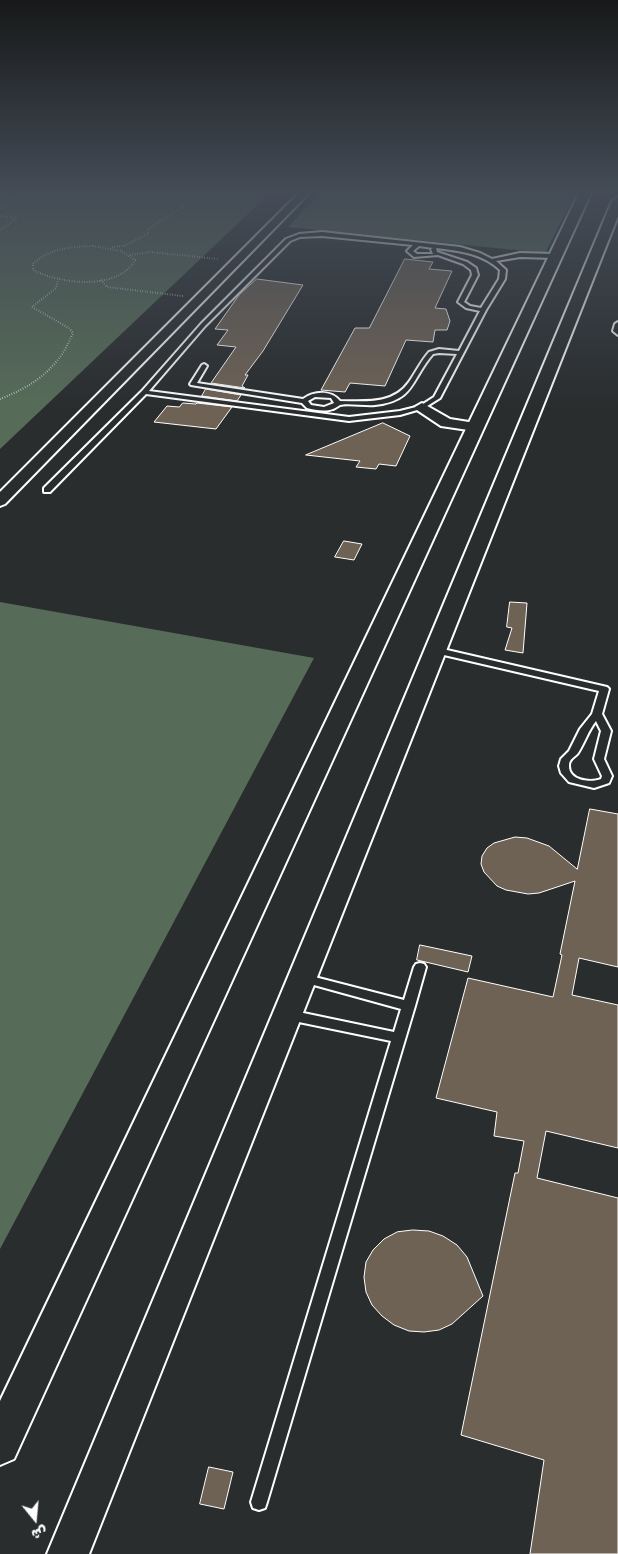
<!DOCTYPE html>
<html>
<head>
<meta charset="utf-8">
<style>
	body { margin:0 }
	#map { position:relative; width:618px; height:1554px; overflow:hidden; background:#2a2d2e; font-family:"Patrick Hand","Playpen Sans Arabic",sans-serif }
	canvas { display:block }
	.north { position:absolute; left:10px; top:1494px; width:50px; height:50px; -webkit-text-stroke:4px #2a2d2e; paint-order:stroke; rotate:163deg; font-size:14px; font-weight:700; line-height:20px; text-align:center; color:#fff }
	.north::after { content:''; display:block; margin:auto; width:18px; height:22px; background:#fff; clip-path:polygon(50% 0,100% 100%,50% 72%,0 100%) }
</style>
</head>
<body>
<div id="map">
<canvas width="618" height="1554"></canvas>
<div class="north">ش</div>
</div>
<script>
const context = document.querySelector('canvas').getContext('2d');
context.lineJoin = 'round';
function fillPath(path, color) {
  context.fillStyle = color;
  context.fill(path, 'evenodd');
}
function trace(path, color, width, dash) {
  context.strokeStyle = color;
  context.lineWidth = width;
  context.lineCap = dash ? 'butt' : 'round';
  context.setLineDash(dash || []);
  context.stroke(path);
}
fillPath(new Path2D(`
	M0,193h270l-270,256z
	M320,193h256l-31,60 -257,-26z
	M0,602l314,56 -314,591z`), '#576c58');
const building = new Path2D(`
	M405,259l28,3 -4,7 23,2 -17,37 11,1 4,12 -3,9h-12l-2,12 -27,-2 -21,46 -35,-3 -5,9 -24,-2 34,-62h14z
	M257,279l46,6 -40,66 -18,24h3l-6,11 3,2 -34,-5 25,-36 -19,-2 11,-15 -13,-1 24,-34z
	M206,389l35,6 -4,6 -35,-5z
	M183,403l13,1 1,-1 35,4 -16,22 -62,-7 13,-16 12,1z
	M383,423l27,13 -14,30 -17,-2 -3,5 -20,-2 4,-6 -54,-6z
	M344,541l18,3 -8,16 -19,-3z
	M510,602l17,1 -4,50 -18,-3 7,-22 -5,-1z
	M590,809l28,5v153l-39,-9 -7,37 46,10v143l-72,-17 -9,47 81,20v356h-88l14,-94 -83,-25 54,-262h3l6,-32 -30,-5 3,-24 -61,-14 32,-120 85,19 9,-42 -2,-1 15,-73 -36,12 -11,1 -22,-4 -9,-4 -13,-14 -3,-8 1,-8 5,-8 7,-5 21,-6 12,1 22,8 28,23z
	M420,945l52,11 -4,16 -51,-12z
	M413,1230l16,1 14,5 14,9 10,12 16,39 -31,28 -13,6 -15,2 -15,-1 -15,-6 -12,-9 -10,-11 -6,-13 -2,-15 2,-15 7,-12 11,-11 13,-7z
	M209,1467l24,5 -9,37 -24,-5z`);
fillPath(building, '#6e6255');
trace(building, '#fff', 1);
const service = new Path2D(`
	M322,232l138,15 20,6 12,6 28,-6 35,1 3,2 -3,2 -35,-1 -24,4 10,9 -1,9 -19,31 -46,88 -16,10 -24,7 -51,6 -203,-27 -96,98h-6v-4l98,-97 59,-67 85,-85 13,-5zM322,236l91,9 -6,6 7,6 24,-2 25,9 8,6 1,5 -14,27 8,6 14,3 -21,40 -20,-2 -10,3c-8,9 -13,20 -20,30 -16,23 -44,19 -69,19 -9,-11 -26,-10 -37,-2l-106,-16 10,-17 -3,-2 -2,1 -12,19 1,1 111,18 5,5c8,2 18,4 26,1 3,-1 5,-3 7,-4 7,-2 26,1 35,0 40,-4 36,-26 58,-51l6,-1 18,1 -23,43 -14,9 -20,5 -51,6 -200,-26 56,-65 85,-85 10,-4zM419,246l14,2 -2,1 2,5h-16l-4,-3zM436,248c23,3 46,5 64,22l-1,9 -18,29 -11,-2 -6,-4 14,-27 -2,-7 -9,-6 -30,-10zM315,397l16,1 3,5 -10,4 -13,-2 -3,-4z
	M618,322v13l-5,-4 2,-7z
	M434,647l173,40 2,2 -7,25 9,17 -7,28 8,17 -3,7 -15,5 -25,-6 -8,-9 -2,-7 2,-7 8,-8 11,-22 12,-15 7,-23 -168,-39 -1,-2zM596,721l5,10 -7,28 8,17 -1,3c-10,4 -33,2 -32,-14 0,-6 6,-8 9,-12 7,-11 10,-22 18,-32z
	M420,963l4,1 2,3 -11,39 -148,496 -2,6 -6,2 -6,-2 -2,-6 140,-461 -102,-21 -4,-2 -2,-3 2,-3 4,-2 105,22 7,-23 -98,-27 -4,-1 -2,-3 2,-3 4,-1 101,26 10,-33 2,-3z`);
const minor = new Path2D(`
	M299,193h10l-304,311 -5,2v-14z
	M422,403l28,16 25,4 7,4 -7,4 -34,-5 -24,-16 -2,-3z`);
const tertiary = new Path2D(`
	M579,193h12l-577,1266 -14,6v-64z
	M618,197v19l-529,1338h-42l565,-1353z`);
trace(service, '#fff', 4);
trace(minor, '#fff', 4);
trace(tertiary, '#fff', 4);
trace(new Path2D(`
	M0,208l24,-15
	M0,216l17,2 -17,12
	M93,246l28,5 14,9c-17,31 -75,24 -102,10v-6c17,-16 38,-17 60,-18z
	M112,247l12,-1 24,-12v-5l35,-22 5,-9 8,-5
	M130,255l20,-3 68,7
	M101,280l6,7 76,9
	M0,399c34,-13 59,-31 73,-66l-4,-5 -37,-21 24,-19 2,-8`), '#fff', 2, [0.5, 2]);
fillPath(service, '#2a2d2e');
fillPath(minor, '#2a2d2e');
fillPath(tertiary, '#2a2d2e');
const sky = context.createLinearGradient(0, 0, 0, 410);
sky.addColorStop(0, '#171919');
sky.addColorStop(0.47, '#444c57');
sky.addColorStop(1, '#444c5700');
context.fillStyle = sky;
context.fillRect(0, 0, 618, 410);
</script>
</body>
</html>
